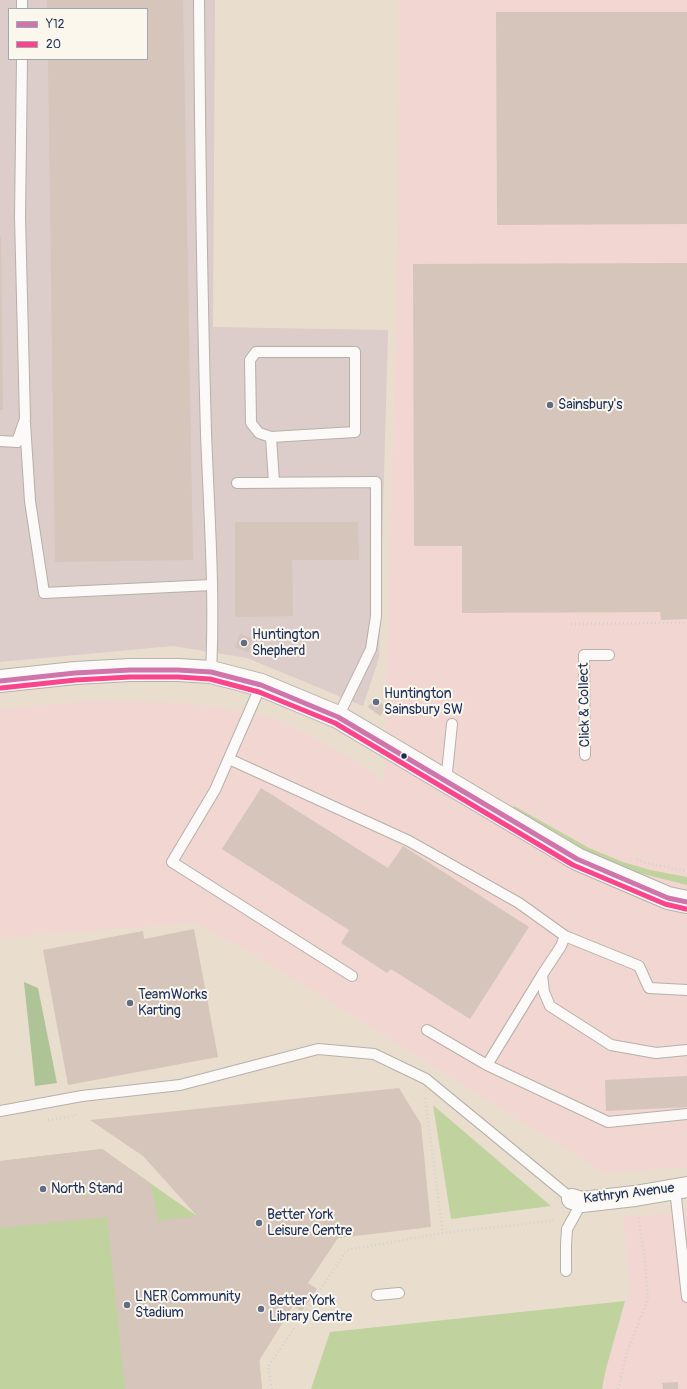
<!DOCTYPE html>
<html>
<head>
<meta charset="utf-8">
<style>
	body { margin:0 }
	#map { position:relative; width:687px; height:1389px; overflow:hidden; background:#e9dece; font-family:Pangolin,sans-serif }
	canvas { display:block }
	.legend { position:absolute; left:8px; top:8px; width:140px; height:52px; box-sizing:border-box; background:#fbf7ec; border:1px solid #a1a7b3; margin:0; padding:5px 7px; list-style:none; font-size:12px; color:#1b2f5e }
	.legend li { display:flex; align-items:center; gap:8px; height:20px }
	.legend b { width:20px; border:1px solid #a1a7b3 }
</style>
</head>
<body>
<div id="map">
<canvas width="687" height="1389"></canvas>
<ul class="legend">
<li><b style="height:5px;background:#cf75ac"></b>Y12</li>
<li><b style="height:5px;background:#fa448c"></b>20</li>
</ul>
</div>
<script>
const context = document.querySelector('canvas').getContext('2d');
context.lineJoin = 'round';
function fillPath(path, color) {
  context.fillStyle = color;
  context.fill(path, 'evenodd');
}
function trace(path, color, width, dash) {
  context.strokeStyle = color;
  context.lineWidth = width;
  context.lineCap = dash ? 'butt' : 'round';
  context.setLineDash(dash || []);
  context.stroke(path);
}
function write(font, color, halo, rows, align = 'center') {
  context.font = font + ' Pangolin,sans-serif';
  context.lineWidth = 4;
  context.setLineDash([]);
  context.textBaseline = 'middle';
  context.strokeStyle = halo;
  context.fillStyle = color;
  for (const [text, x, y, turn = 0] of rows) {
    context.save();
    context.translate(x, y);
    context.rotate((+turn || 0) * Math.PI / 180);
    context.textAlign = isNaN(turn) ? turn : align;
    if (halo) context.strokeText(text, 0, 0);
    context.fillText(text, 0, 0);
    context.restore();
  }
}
fillPath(new Path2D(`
	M399,0h288v1167l-83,6 -351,-219 -59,-31 -194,15v-229l94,-9 94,3 63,10 29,7 68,36 36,25 14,-526z
	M687,1212v177h-85l4,-20 19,-68 5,-7 -7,-77z`), '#f1d6d1');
fillPath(new Path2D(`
	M0,0h215l-2,327 175,3 -9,328 -16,48 -116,-48 -74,-12 -173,16zM9,9h138v50h-138z`), '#dcccca');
fillPath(new Path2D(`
	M514,806l75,42 34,14 27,8 37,7v8l-56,-14 -46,-19 -74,-42z
	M433,1105l118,101 -100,13z
	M102,1149l95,67 52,33 13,140h-262v-228z
	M625,1301l-19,68 -4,20h-291l19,-57z`), '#c0d39e');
fillPath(new Path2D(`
	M24,982l14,6 19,95 -22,3z`), '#aec496');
fillPath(new Path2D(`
	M47,0h136l10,560 -138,2 -7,-503h99v-50h-100z
	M496,12h191v212l-190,1z
	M0,236h1l2,174h-3z
	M687,263v356l-26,1 -1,-8 -198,1v-67h-48l-1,-282z
	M235,522h123l1,38h-67l1,56 -58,1z
	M240,634l13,4 -5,14 -13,-5z
	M375,698l12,9 -7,9 -12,-9z
	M261,788l127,80 15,-22 126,81 -59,92 -79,-50 -4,4 -46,-30 8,-13 -127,-81z
	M194,929l24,128 -150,28 -25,-135 100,-19 1,8z
	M687,1076v31l-81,4 -1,-31z
	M399,1088l22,36 10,103 -93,11 -30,45 9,6 -15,22 -9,-5 -34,55 3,28h-137l-18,-172 -107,11v-67l102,-12 48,34 9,38 38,-5 -54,-60 -53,-36z
	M678,1382v7h-15l-1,-6z`), '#d5c5bb');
const lane = new Path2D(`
	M199,0c1,144 3,288 7,433 3,79 9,159 5,239
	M22,9v-9
	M256,352h99v80l-84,5 -12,-4 -8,-10 -1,-63z
	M25,423l5,78 14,92 168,-8
	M271,437l3,45
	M0,441l17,1 8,-23 -5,-202 2,-158
	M237,483l139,-1v134l-5,33 -33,68
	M261,685l-46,105 -43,72 180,114
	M585,755l-1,-100h25
	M229,759l180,82 110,62 46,33 -4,10 -19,29 2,17 6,14 61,39 45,8 31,-3
	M446,782l6,-58
	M565,936l74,30 10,22 38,2
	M427,1030l60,35 55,-90
	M487,1065l121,57 79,-8
	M0,1111l82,-15 98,-11 138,-36 56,5 52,25 146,120
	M675,1189l12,108
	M566,1271v-26l1,-16 15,-27
	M377,1295l22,-2`);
const street = new Path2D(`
	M572,1199l10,3 53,-6 52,-9`);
const secondary = new Path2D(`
	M0,681l75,-8 55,-3h48l33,2 50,13 77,32 239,142 91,39 19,4`);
trace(lane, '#b5b0aa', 12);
trace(street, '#b5b0aa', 22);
trace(secondary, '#b5b0aa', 24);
trace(new Path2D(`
	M571,624l116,-1
	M637,859l9,4 41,8
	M425,1098l18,135
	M48,1120l27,-4 1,-3
	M272,1389l-4,-22 79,-117 96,-17 109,-12 2,-2
	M618,1389l9,-37 21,-53 -3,-39 -7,-45`), '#d4d2d1', 2.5, [1, 3]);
trace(lane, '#fcfaf8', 10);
trace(street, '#fcfaf8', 20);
trace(secondary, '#fcfaf8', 22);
trace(new Path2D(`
	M0,681l75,-8 55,-3h48l33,2 50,13 77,32 239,142 91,39 19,4`), '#cf75ac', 5);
trace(new Path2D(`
	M1,688l75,-8 54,-3h48l32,2 49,13 76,31 238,142 92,39 21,5`), '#fa448c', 5);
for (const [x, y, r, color] of [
	[550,405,4,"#636c85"],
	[244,643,4,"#636c85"],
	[376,702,4,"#636c85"],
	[404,756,3.5,"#1b2f5e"],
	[130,1003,4,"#636c85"],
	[43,1189,4,"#636c85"],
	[259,1223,4,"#636c85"],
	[127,1305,4,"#636c85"],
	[261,1309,4,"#636c85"]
]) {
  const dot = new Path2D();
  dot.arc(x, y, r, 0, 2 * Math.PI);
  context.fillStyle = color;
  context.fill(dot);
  trace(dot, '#fbf7ec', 1.5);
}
write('14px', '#1b2f5e', '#fbf7ec', [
	["Sainsbury's",558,405],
	["Huntington",252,635],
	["Shepherd",252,651],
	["Huntington",384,694],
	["Sainsbury SW",384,710],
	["TeamWorks",138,995],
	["Karting",138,1011],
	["North Stand",51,1189],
	["Better York",267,1215],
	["Leisure Centre",267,1231],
	["LNER Community",135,1297],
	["Stadium",135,1313],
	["Better York",269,1301],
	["Library Centre",269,1317]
], 'left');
write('14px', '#1b2f5e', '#fbf7ec', [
	["Click & Collect",585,705,-91],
	["Kathryn Avenue",629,1194,-7]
]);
</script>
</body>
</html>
